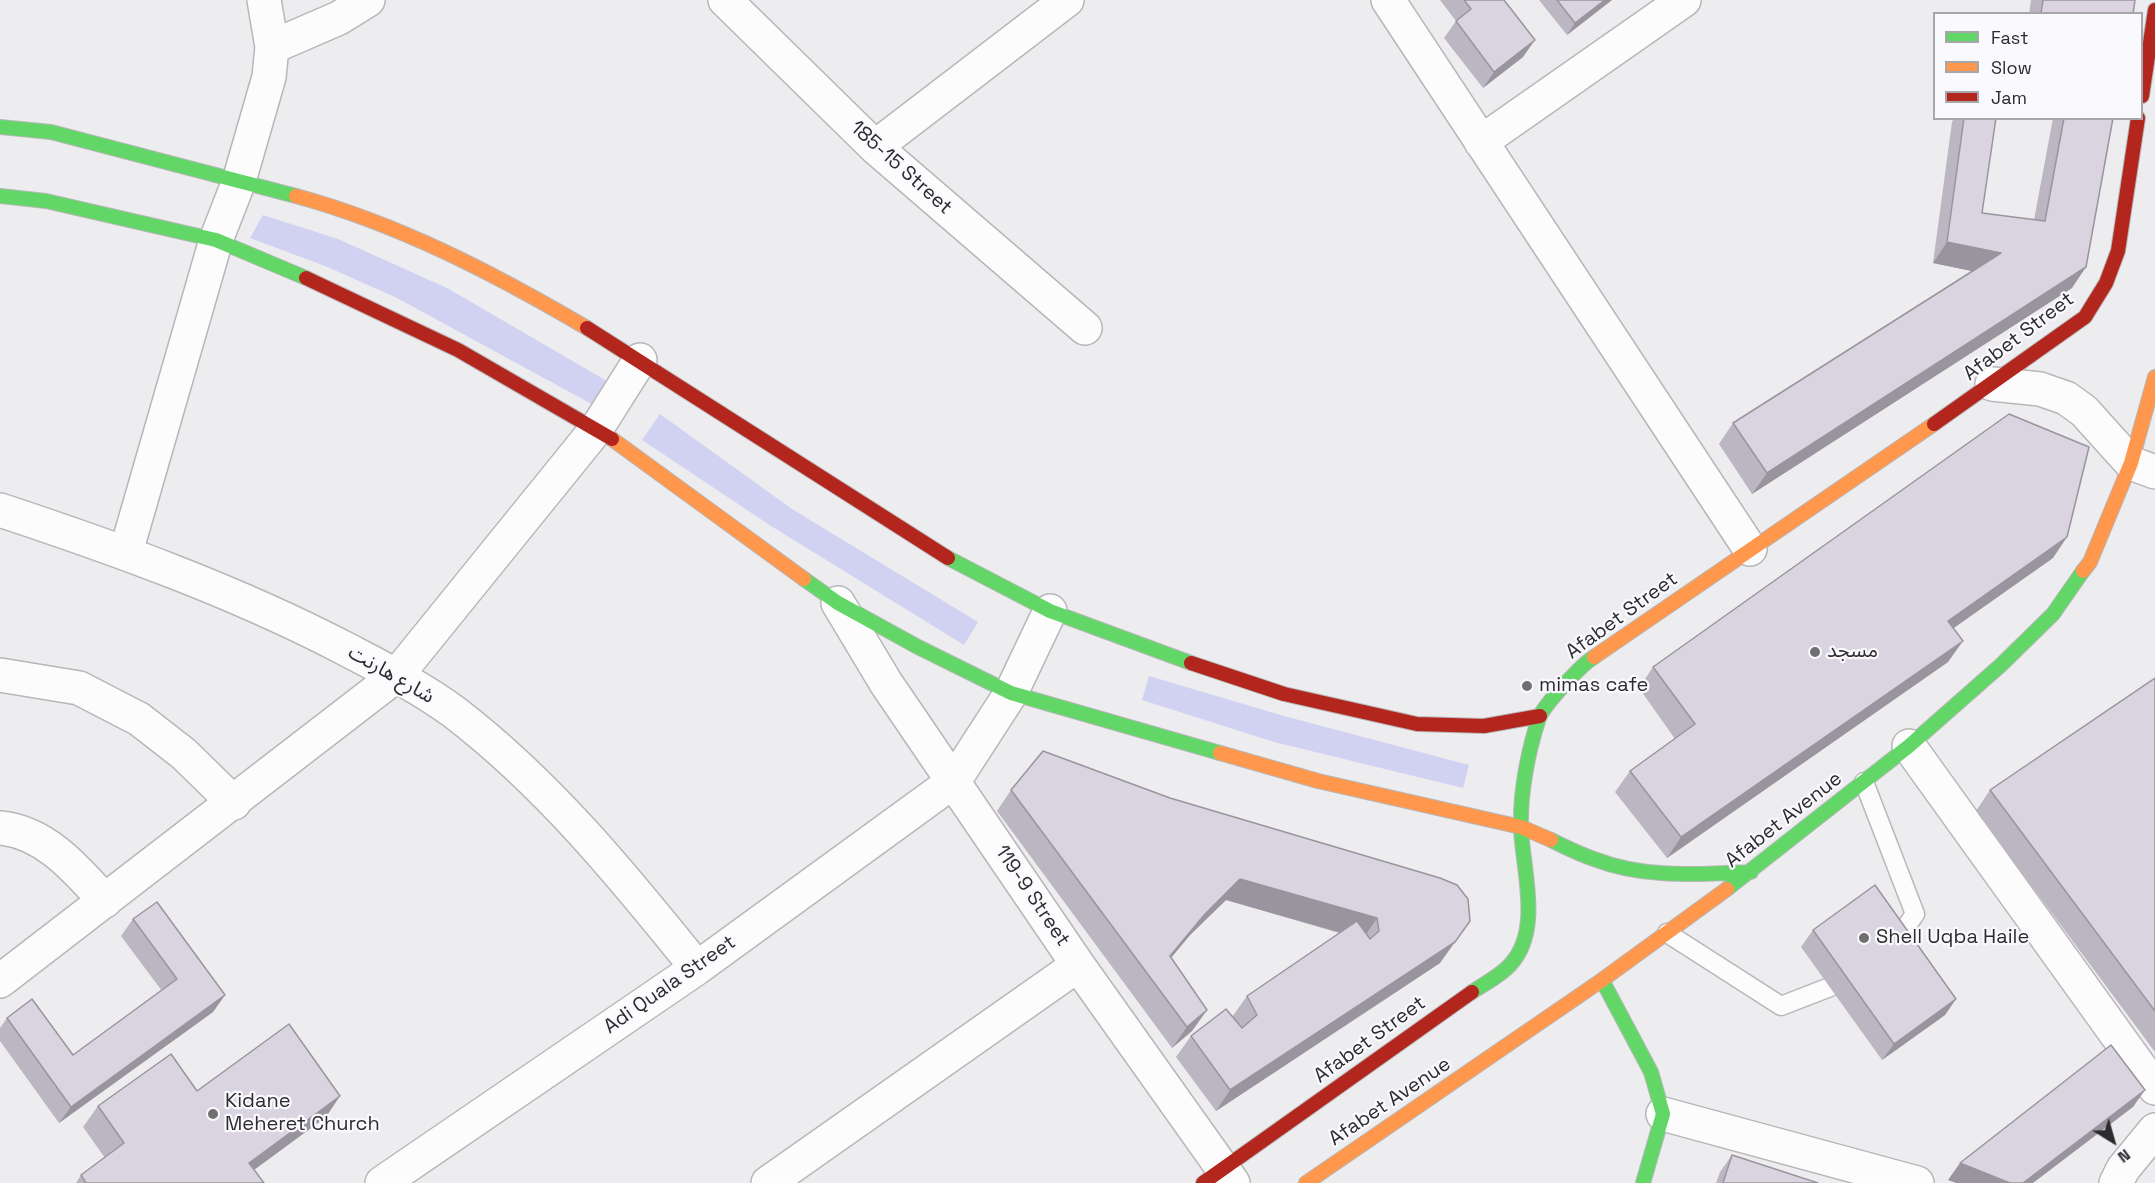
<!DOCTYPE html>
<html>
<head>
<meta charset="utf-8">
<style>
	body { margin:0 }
	#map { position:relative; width:2155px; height:1183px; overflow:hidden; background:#ededf0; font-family:"Space Grotesk",sans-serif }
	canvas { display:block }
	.legend { position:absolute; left:1933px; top:12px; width:210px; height:108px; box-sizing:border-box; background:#f9f9fe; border:2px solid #a7a7ab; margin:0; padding:8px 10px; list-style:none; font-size:18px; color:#2c2c2e }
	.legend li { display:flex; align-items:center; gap:12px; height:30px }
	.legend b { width:30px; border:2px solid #a7a7ab }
	.north { position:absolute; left:2083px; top:1111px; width:60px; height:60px; -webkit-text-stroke:4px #f9f9fe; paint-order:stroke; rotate:143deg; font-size:16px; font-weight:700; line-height:24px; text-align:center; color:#2c2c2e }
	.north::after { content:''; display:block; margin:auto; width:21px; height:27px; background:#2c2c2e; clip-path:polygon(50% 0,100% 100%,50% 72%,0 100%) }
</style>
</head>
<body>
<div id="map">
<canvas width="2155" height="1183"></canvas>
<ul class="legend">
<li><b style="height:8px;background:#63d668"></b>Fast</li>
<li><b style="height:8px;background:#ff974d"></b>Slow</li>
<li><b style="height:8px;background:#b3261e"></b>Jam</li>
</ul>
<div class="north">N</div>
</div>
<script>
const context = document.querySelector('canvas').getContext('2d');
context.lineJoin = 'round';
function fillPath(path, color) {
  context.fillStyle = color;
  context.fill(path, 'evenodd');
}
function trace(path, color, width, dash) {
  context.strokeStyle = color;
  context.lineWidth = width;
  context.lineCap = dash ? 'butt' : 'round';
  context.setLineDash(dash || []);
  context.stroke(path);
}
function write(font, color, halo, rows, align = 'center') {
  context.font = font + ' "Space Grotesk","Noto Sans Arabic",sans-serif';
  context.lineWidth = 4.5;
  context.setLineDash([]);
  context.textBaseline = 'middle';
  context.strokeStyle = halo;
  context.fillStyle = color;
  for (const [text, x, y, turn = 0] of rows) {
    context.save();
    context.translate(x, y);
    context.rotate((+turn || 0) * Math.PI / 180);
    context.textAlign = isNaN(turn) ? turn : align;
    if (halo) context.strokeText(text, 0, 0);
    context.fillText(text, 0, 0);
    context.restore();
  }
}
fillPath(new Path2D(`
	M263,215l75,24 109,49 165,96 -15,23 -200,-109 -72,-32 -75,-28z
	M660,414l132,95 186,113 -14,23 -193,-119 -129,-86z
	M1149,676l135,40 185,49 -6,23 -189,-46 -132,-42z`), '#d1d2f1');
const lane = new Path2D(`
	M1864,782l51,132 -21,30
	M1667,933l114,73 49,-19`);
const street = new Path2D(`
	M725,0l150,147 210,181
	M1388,0l362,549
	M272,47l67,-29 29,-18
	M1481,142l203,-142
	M875,147l192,-147
	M1992,384l48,5 26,9 18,13 47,52 24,9
	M0,510c118,39 234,81 344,138 38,20 76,39 110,64 94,72 169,164 243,256
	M126,552l90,-312 23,-59 30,-104 3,-30 -8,-47
	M838,603l48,80 192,282 155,218
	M0,675l79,13 60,31 45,35 50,49
	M1909,746l246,342
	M0,828c45,4 76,41 105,73
	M0,981l397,-306 200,-247 43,-68
	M1663,1114l254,69
	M382,1183l315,-215 257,-187 57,-88 39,-82
	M768,1183l310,-218
	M2116,1183l7,-14 32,-39`);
const fast = new Path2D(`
	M0,127l51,5 245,64
	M0,196l46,5 170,39 90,38
	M948,558l102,53 141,52
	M804,579l34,24 80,44 93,46 209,60
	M1551,840c14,7 28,14 43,19 51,20 104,15 157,13
	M1727,889l182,-143 92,-81 52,-51 30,-43
	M1602,980l49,92 12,42 -20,69
	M1472,992c12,-8 28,-16 38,-27 33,-35 12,-97 11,-138 -1,-34 7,-76 18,-109 5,-13 42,-53 55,-61`);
const slow = new Path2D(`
	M296,196c103,28 199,78 291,132
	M612,439l192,140
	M2083,571l7,-9 41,-99 24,-86
	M1594,657l340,-233
	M1220,753l98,28 203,46 30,13
	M1306,1183l296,-203 125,-91`);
const jam = new Path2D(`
	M2142,96l13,-86
	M306,278l152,72 154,89
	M587,328l361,230
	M1934,424l151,-107 21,-34 12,-32 20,-133
	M1191,663l93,31 133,30 67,2 56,-10
	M1203,1183l269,-191`);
trace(lane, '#b7b7b9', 21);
trace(street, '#b7b7b9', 36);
trace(fast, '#b7b7b9', 16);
trace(slow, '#b7b7b9', 16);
trace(jam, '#b7b7b9', 16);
trace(lane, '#fcfcfd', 18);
trace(street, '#fcfcfd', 33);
trace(fast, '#63d668', 14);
trace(slow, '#ff974d', 14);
trace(jam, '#b3261e', 14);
fillPath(new Path2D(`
	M1440,0h64l19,57 -40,31 -39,-50 12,-17z
	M1539,0h73l-45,35z
	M2031,0h104l-2,14h-104z
	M1954,118h42l-14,95 52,7 19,-102h60l-41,170 -320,206 -33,-50 14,-21 239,-152 -39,-8 19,-141z
	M2053,558l-100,70 -5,34 -281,196 -52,-66 15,-21 45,-32 -36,-51 14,-21z
	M2155,678v374l-179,-241 14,-21z
	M1011,790l159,8 270,80v85l-224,148 -40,-54 15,-21 41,-19 15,-21 92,-63 -113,-33 -36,35 -19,23 36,52 -15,21 -20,17 -175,-237z
	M133,919l92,76 -12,17 -154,111 -59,-82v-13l7,-10 66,37 89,-64 -41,-55z
	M1813,930l143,69 -11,16 -63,45 -81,-113z
	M197,1091l129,26 -72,53 10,13h-188l5,-8 24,-17 -22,-31 15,-21z
	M1732,1155l86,28h-102l4,-11z`), '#bbb6c1');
fillPath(new Path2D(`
	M1605,0h7l-45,35 8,-12z
	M1535,40l-12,17 -40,31 11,-16z
	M1947,242l54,11 -15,21 -53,-11z
	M2086,267l-14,21 -320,206 15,-21z
	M2067,537l-14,21 -119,84 14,-21z
	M1963,641l-15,21 -281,196 14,-21z
	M1240,879l137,39 -14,21 -137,-39 -36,35 -35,42 15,-21 35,-42z
	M1470,921l-30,42 -224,148 14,-21z
	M225,995l-12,17 -154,111 12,-16z
	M1956,999l-11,16 -63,45 12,-16z
	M1207,1010l-15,21 -20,17 15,-21z
	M2145,1090l-12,17 -100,76h-10z
	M340,1096l-14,21 -90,66 13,-20z
	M1960,1163l50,20h-54l-8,-3z`), '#99949d');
const building = new Path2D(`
	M1464,0h40l31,40 -41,32 -38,-51 15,-12z
	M1557,0h48l-30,23z
	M2043,0h92l-2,14h-91l-1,-1z
	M1964,118h32l-14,95 63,8 19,-103h49l-27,149 -319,206 -34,-50 268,-170 -54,-11z
	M2009,414l80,33 -22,90 -119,84 15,20 -282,196 -51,-66 65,-47 -42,-57z
	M2155,678v333l-165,-221z
	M1043,751l127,47 270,80 17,7 11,14 2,22 -15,21 -225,148 -39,-54 35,-27 16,19 15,-13 -10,-19 110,-75 13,18 9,-8 -2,-13 -137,-39 -35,35 -35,42 37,54 -20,17 -176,-237z
	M1875,885l81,114 -62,45 -81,-114z
	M157,902l68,93 -154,112 -64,-89 25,-19 41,56 104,-76 -44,-60z
	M289,1024l51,72 -91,67 15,20h-178l-5,-8 43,-32 -26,-37 73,-52 26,37z
	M2111,1045l34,45 -122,93h-13l-50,-20z
	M1732,1155l86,28h-95z`);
fillPath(building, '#dad4e0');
trace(building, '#99949d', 1.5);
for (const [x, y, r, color] of [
	[1815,652,6,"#707072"],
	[1527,686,6,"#707072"],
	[1864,938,6,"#707072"],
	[213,1114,6,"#707072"]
]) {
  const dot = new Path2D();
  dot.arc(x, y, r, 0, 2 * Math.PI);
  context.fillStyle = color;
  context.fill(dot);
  trace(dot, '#f9f9fe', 2);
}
write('20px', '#2c2c2e', '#f9f9fe', [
	["185-15 Street",901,168,42],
	["Afabet Street",2019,337,-37],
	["Afabet Street",1622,616,-36],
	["شارع هارنت",391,675,30],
	["Afabet Avenue",1784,820,-38],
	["119-9 Street",1032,896,56],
	["Adi Quala Street",670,985,-35],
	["Afabet Street",1370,1040,-36],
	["Afabet Avenue",1390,1102,-34]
]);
write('20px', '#2c2c2e', '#f9f9fe', [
	["مسجد",1827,652],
	["mimas cafe",1539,686],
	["Shell Uqba Haile",1876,938],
	["Kidane",225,1102],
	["Meheret Church",225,1125]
], 'left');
</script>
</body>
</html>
